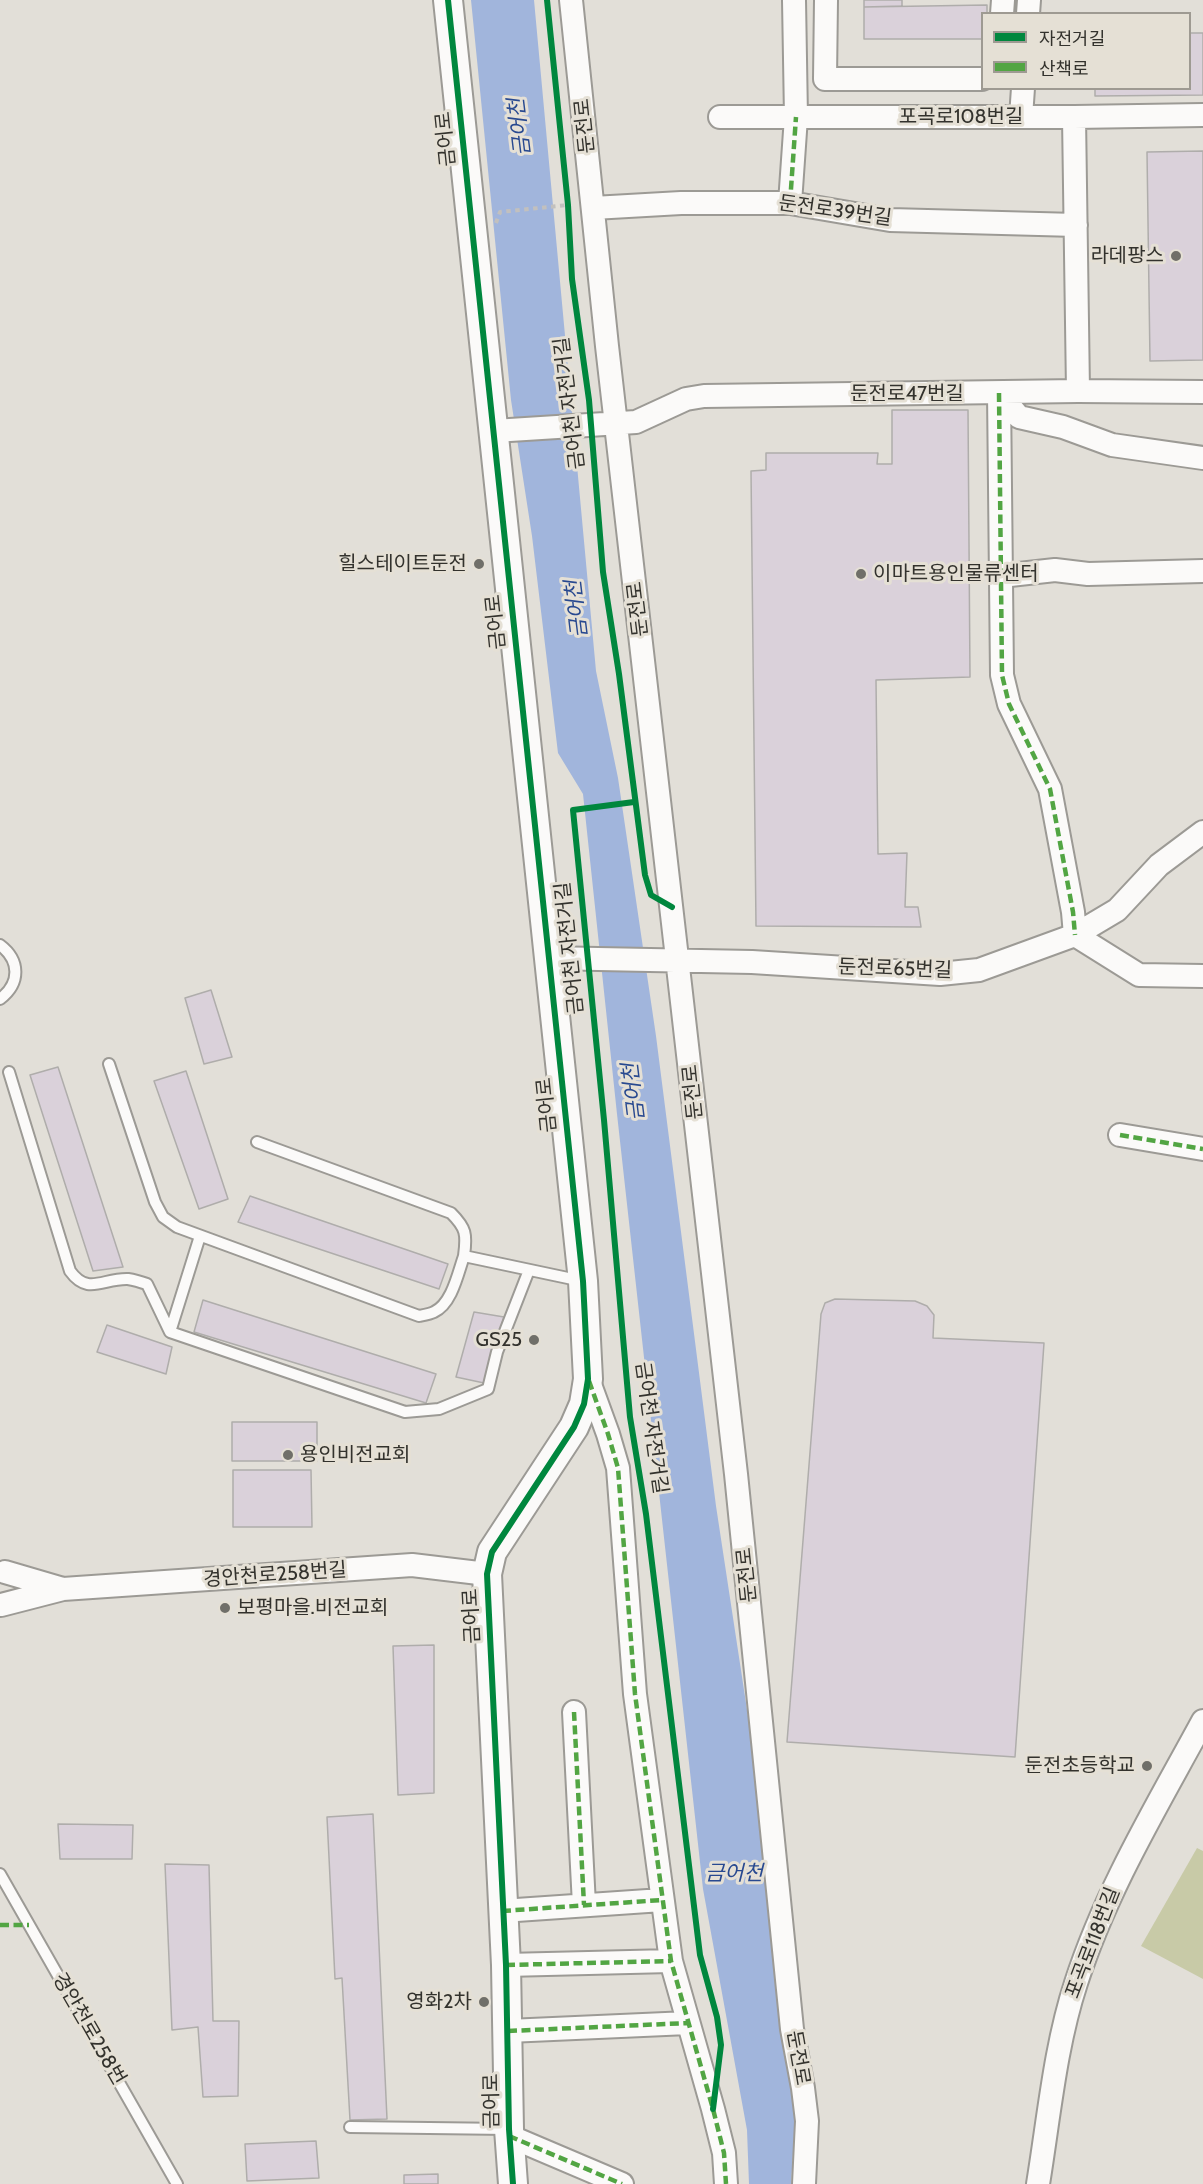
<!DOCTYPE html>
<html>
<head>
<meta charset="utf-8">
<style>
	body { margin:0 }
	#map { position:relative; width:1203px; height:2184px; overflow:hidden; background:#e2dfd8; font-family:Cabin,"Noto Sans KR",sans-serif }
	canvas { display:block }
	.legend { position:absolute; left:981px; top:12px; width:210px; height:78px; box-sizing:border-box; background:#e5e0d5; border:2px solid #9e9a92; margin:0; padding:8px 10px; list-style:none; font-size:18px; color:#33322d }
	.legend li { display:flex; align-items:center; gap:12px; height:30px }
	.legend b { width:30px; border:2px solid #9e9a92 }
</style>
</head>
<body>
<div id="map">
<canvas width="1203" height="2184"></canvas>
<ul class="legend">
<li><b style="height:8px;background:#00873e"></b>자전거길</li>
<li><b style="height:8px;background:#52a543"></b>산책로</li>
</ul>
</div>
<script>
const context = document.querySelector('canvas').getContext('2d');
context.lineJoin = 'round';
function fillPath(path, color) {
  context.fillStyle = color;
  context.fill(path, 'evenodd');
}
function trace(path, color, width, dash) {
  context.strokeStyle = color;
  context.lineWidth = width;
  context.lineCap = dash ? 'butt' : 'round';
  context.setLineDash(dash || []);
  context.stroke(path);
}
function write(font, color, halo, rows, align = 'center') {
  context.font = font + ' Cabin,"Noto Sans KR",sans-serif';
  context.lineWidth = 6;
  context.setLineDash([]);
  context.textBaseline = 'middle';
  context.strokeStyle = halo;
  context.fillStyle = color;
  for (const [text, x, y, turn = 0] of rows) {
    context.save();
    context.translate(x, y);
    context.rotate((+turn || 0) * Math.PI / 180);
    context.textAlign = isNaN(turn) ? turn : align;
    if (halo) context.strokeText(text, 0, 0);
    context.fillText(text, 0, 0);
    context.restore();
  }
}
fillPath(new Path2D(`
	M1197,1848l6,3v128l-62,-33z`), '#c8caa7');
fillPath(new Path2D(`
	M471,0h63l62,671 22,107 38,258 60,470 42,276 37,342 -4,60h-42l-2,-54 -44,-241 -86,-775 -34,-320 -25,-41 -26,-217 -21,-136z`), '#a1b5dc');
const building = new Path2D(`
	M864,0h38v6l-38,1z
	M987,5v9h-5v25h-118v-32z
	M1190,33h13v62l-108,1v-8h95z
	M1203,151v209l-53,1 -3,-209z
	M892,410h76l2,267 -94,3 2,174 29,-1 -2,54h13l3,20 -165,-1 -5,-455 15,-1v-17h112l-1,11h15z
	M211,990l21,67 -28,7 -19,-66z
	M58,1067l65,200 -30,4 -63,-196z
	M186,1071l42,128 -29,10 -45,-128z
	M250,1196l198,68 -9,25 -201,-67z
	M835,1299l80,2 12,5 7,9 -1,23 111,5 -29,414 -228,-15 34,-428 4,-11z
	M203,1300l233,74 -10,29 -232,-71z
	M474,1312l30,5 -20,66 -28,-6z
	M107,1325l65,22 -6,27 -69,-22z
	M232,1422h85v39h-85z
	M233,1470h78l1,57h-79z
	M434,1645v148l-36,2 -5,-149z
	M373,1814l14,305 -37,1 -8,-142 -7,1 -8,-162z
	M58,1824l75,1 -1,34h-72z
	M165,1864l44,1 4,156h26l-1,75 -35,1 -5,-70 -26,3z
	M316,2141l3,37 -72,3 -2,-37z
	M438,2174v10h-34v-9z`);
fillPath(building, '#dad1da');
trace(building, '#afadab', 1.5);
const service = new Path2D(`
	M0,945c20,15 21,38 0,54
	M109,1064l46,138 8,15 14,10 242,89c5,-1 11,-2 15,-4 18,-8 24,-39 30,-56
	M9,1072l61,199c18,25 33,7 58,8 6,1 13,3 19,5l23,48 235,80 34,-3 49,-20 9,-37 32,-82
	M257,1142l194,71c15,15 16,21 13,43l118,25
	M170,1332l30,-96
	M0,1874l177,310
	M350,2127l158,2`);
const minor = new Path2D(`
	M571,0l36,346 129,1128 56,555 11,59 4,33 -3,63
	M826,0l-1,79h157
	M1002,14l1,-14
	M1028,14l1,-14
	M720,117h354l129,-2
	M1021,117l2,-29
	M1074,117l4,274
	M790,203l6,-86 -2,-117
	M593,208l88,-5h109l100,17 186,5
	M999,393l3,282 7,29 41,85 23,123 2,23 42,-25 42,-45 44,-33
	M999,393l20,24 44,10 49,18 91,13
	M494,431l142,-9 50,-23 18,-3 374,-5 125,1
	M1001,576l54,-6 33,4 115,-3
	M547,958l205,4 188,12 39,-4 96,-35 64,40 64,1
	M1120,1135l83,14
	M588,1379l20,55 10,34 17,226 36,267 42,148 11,44 2,31
	M63,1589l349,-24 75,9
	M1,1605l62,-16 -58,-17
	M574,1712l10,193
	M502,1911l160,-11
	M506,1965l165,-4
	M508,2031l180,-8
	M509,2136l113,48
	M1038,2184c11,-67 17,-137 38,-201 30,-93 81,-177 127,-262`);
const tertiary = new Path2D(`
	M448,0l135,1281 5,98 -4,25 -10,23 -82,125 -5,22 19,391 3,164 4,55`);
trace(service, '#9c9a95', 14);
trace(minor, '#9c9a95', 26);
trace(tertiary, '#9c9a95', 32);
trace(new Path2D(`
	M496,223l4,-11 68,-7`), '#c2c0be', 4, [4.5, 4.5]);
trace(service, '#fbfaf9', 10);
trace(minor, '#fbfaf9', 22);
trace(tertiary, '#fbfaf9', 28);
trace(new Path2D(`
	M790,203l6,-86
	M999,393l3,282 7,29 41,85 23,123 2,23
	M1120,1135l83,14
	M589,1381l19,53 10,34 17,226 36,267 42,148 11,44 2,31
	M574,1712l10,193
	M502,1911l160,-11
	M0,1925h29
	M506,1965l165,-4
	M508,2031l180,-8
	M509,2136l113,48`), '#52a543', 4.5, [9, 4.5]);
trace(new Path2D(`
	M448,0l135,1281 5,98 -4,25 -10,23 -82,125 -5,22 19,391 3,164 4,55
	M547,0l21,205 4,74 17,121 14,172 16,102 26,201 6,20 21,12
	M634,802l-61,8 31,310 26,297 16,97 54,441 17,62 4,28 -8,64`), '#00873e', 6);
for (const [x, y, r, color] of [
	[1176,256,6,"#706f69"],
	[479,564,6,"#706f69"],
	[861,574,6,"#706f69"],
	[534,1340,6,"#706f69"],
	[288,1455,6,"#706f69"],
	[225,1608,6,"#706f69"],
	[1147,1766,6,"#706f69"],
	[484,2002,6,"#706f69"]
]) {
  const dot = new Path2D();
  dot.arc(x, y, r, 0, 2 * Math.PI);
  context.fillStyle = color;
  context.fill(dot);
  trace(dot, '#e5e0d5', 2);
}
write('20px', '#33322d', '#e5e0d5', [
	["포곡로108번길",961,117],
	["둔전로",585,126,-96],
	["금어로",446,139,-96],
	["둔전로39번길",835,211,8],
	["둔전로47번길",907,394],
	["금어천 자전거길",570,403,-97],
	["둔전로",638,609,-97],
	["금어로",496,622,-96],
	["금어천 자전거길",570,948,-96],
	["둔전로65번길",895,969,2],
	["둔전로",693,1092,-96],
	["금어로",547,1105,-96],
	["금어천 자전거길",651,1428,82],
	["경안천로258번길",275,1575,-4],
	["둔전로",747,1575,-96],
	["금어로",472,1616,-93],
	["포곡로118번길",1093,1943,-69],
	["경안천로258번",89,2029,60],
	["둔전로",798,2058,80],
	["금어로",492,2101,-91]
]);
write('20px', '#33322d', '#e5e0d5', [
	["라데팡스",1164,256],
	["힐스테이트둔전",467,564],
	["이마트용인물류센터",873,574,"left"],
	["GS25",522,1340],
	["용인비전교회",300,1455,"left"],
	["보평마을.비전교회",237,1608,"left"],
	["둔전초등학교",1135,1766],
	["영화2차",472,2002]
], 'right');
write('italic 21px', '#284990', '#e5e0d5', [
	["금어천",520,127,-97],
	["금어천",577,609,-97],
	["금어천",634,1092,-97],
	["금어천",734,1874]
]);
</script>
</body>
</html>
